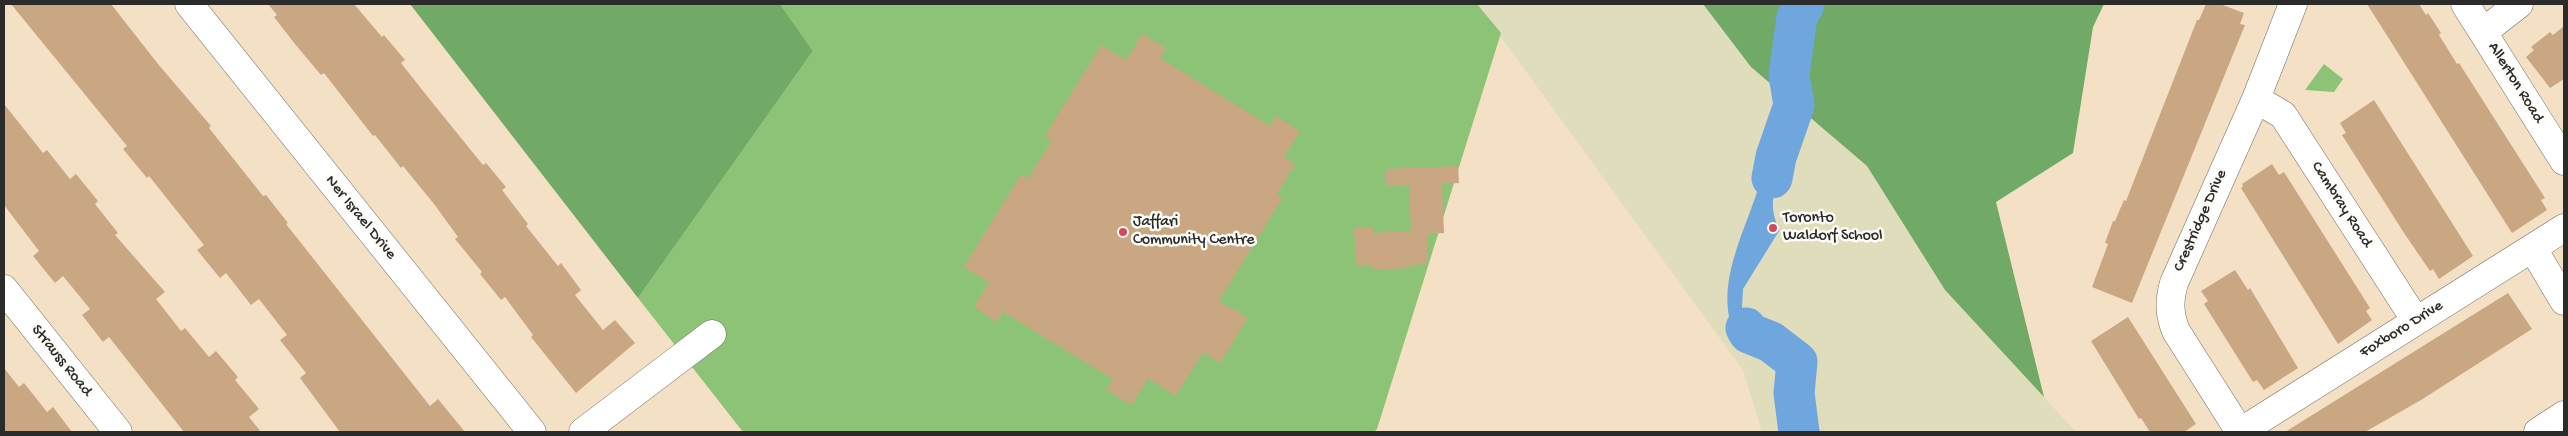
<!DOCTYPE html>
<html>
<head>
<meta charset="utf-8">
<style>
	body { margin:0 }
	#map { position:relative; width:2568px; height:436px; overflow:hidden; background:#f4e0c4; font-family:"Gochi Hand",sans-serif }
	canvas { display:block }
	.frame { position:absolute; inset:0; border:5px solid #2b2b2b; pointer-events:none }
</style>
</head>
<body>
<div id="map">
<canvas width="2568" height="436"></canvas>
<div class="frame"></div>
</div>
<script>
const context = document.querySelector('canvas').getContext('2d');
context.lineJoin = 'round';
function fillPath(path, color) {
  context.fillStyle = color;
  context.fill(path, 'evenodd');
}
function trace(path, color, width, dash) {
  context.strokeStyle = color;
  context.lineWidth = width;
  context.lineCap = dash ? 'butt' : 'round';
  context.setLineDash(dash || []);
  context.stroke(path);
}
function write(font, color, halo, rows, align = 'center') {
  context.font = font + ' "Gochi Hand",sans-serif';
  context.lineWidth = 5;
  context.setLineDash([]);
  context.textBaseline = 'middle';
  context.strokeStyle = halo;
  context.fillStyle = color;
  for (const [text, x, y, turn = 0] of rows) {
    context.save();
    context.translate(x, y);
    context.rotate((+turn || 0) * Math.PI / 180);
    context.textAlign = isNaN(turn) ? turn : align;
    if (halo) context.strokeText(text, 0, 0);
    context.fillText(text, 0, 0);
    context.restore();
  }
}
fillPath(new Path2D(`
	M1477,4h226l48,63 116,99 78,124 131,142h-314l-19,-62z`), '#dfddbb');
fillPath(new Path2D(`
	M780,4h697l24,29 -124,396 -3,3h-631l-105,-134 175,-247z
	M2324,64l19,15 -9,13 -29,-2z`), '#8cc376');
fillPath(new Path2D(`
	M410,4h370l33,47 -175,247z
	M1703,4h401l-11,23 -20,126 -77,49 48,195 -99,-107 -78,-124 -116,-99z`), '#71a967');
fillPath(new Path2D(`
	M1784,120l4,3 6,10c-15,17 -22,52 -21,75 0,7 4,16 6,23l-36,58 -1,18 6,18 17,9 18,3 7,13 7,26 11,8 -9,15 3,21 9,12h-24l-7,-66 -25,-22 -21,-11c-21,-53 15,-106 28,-158 6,-20 5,-31 14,-51z`), '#6ea6dd');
trace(new Path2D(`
	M1772,178l4,-21 18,-52 -5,-30 8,-58 7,-13
	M1746,328l3,5 22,9 26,20 -3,31 5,39`), '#6ea6dd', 41);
fillPath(new Path2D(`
	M11,4h100l47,60 53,62 -2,2 54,68 3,-1 22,28 -2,1 144,182 8,-7 27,33h-125l-40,-54 6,-5 -26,-33 7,-5 -28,-36 -8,6 -25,-32 -6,5 -23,-28 7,-5 -55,-69 -2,2 -24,-29 4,-3z
	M268,4h86l28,33 2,-2 21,25 -4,3 30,38 52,64 3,-2 20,24 -4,3 26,34 -2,2 32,40 3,-3 20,27 -6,5 28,35 12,-10 20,23 -59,50 -45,-56 2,-2 -28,-38 -4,3 -21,-26 2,-2 -27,-33 3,-2 -24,-33 -31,-38 -2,2 -26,-33 -2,1 -49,-63 -3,2 -26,-31 -21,-27 3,-2z
	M2206,4h14l24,9 -4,11 5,1 -113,278 -40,-16 16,-43 -3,-1 8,-22h2l9,-21 2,1 71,-181h2z
	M2367,4h52l7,11 2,-2 13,20 -2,2 18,29 2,-1 86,135 -4,2 6,10 -35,23z
	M2564,26v53l-14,9 -24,-31 8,-7 -3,-3 19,-15 3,3z
	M1142,34l24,14 -6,10 110,68 6,-10 24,15 -16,26 11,7 -18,30 5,4 -63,103 29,17 -28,45 -17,-11 -27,44 -28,-18 -16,27 -26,-15 7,-11 -110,-67 -6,10 -23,-15 15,-25 -25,-15 57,-93 7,5 24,-39 -7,-4 56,-91 25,15z
	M2374,100l99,156 -34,23 -6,-10 -3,2 -26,-38 -62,-98 4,-2 -6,-10z
	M4,104l39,49 4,-3 23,29 6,-5 22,27 -3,3 23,29 -3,2 50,57 -9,7 25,32 4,-3 24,29 7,-6 22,26 -3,3 24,29 -10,8 12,15h-77l-75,-95 -6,5 -21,-27 8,-6 -27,-33 -8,7 -22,-27 6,-5 -35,-46z
	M2272,164l7,11 5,-3 86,136 -4,3 6,9 -34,24 -97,-156 2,-2 -1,-2z
	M1458,166l1,17 -17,1 2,49 -17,1 1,30 -18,1v3l-37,2 -1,-5 -16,1 -2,-38 19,-1v6l38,-2 -2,-46 -23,1v-17z
	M2235,270l13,20 2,-2 48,80 -34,22 -7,-10 -4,2 -49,-78 4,-3 -7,-10z
	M2508,293l24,36 -111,71 -56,32h-80z
	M2128,317l68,107 -12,8h-34l-9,-14 -2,1 -48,-78z
	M4,368l15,19 5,-4 23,29 6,-5 19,25h-68z`), '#caa783');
const street = new Path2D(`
	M189,4l343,428
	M2465,4l99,157
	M2483,32l36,-28
	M2256,99l27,16 133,206
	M2533,249l31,52
	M4,289l114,143
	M583,432l129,-98
	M2240,432l-64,-101c-7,-17 -7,-31 -2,-48l82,-184 37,-95
	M2240,432l324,-204`);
const secondary = new Path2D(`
	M2538,432l26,-17`);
trace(street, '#716a61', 29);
trace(secondary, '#716a61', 29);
trace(street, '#fff', 28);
trace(secondary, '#fff', 28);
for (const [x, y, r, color] of [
	[1773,228,5,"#d1495b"],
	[1123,232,5,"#d1495b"]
]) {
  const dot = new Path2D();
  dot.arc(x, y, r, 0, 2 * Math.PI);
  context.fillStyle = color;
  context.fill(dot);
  trace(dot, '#fdfcf7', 2);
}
write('16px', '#2b2b2b', '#fdfcf7', [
	["Allerton Road",2515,83,58],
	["Cambray Road",2341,205,57],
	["Ner Israel Drive",360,218,51],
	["Crestridge Drive",2201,221,-66],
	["Foxboro Drive",2402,330,-32],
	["Strauss Road",61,361,51]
]);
write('16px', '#2b2b2b', '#fdfcf7', [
	["Toronto",1783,219],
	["Waldorf School",1783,237],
	["Jaffari",1133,223],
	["Community Centre",1133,241]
], 'left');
</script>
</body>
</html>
